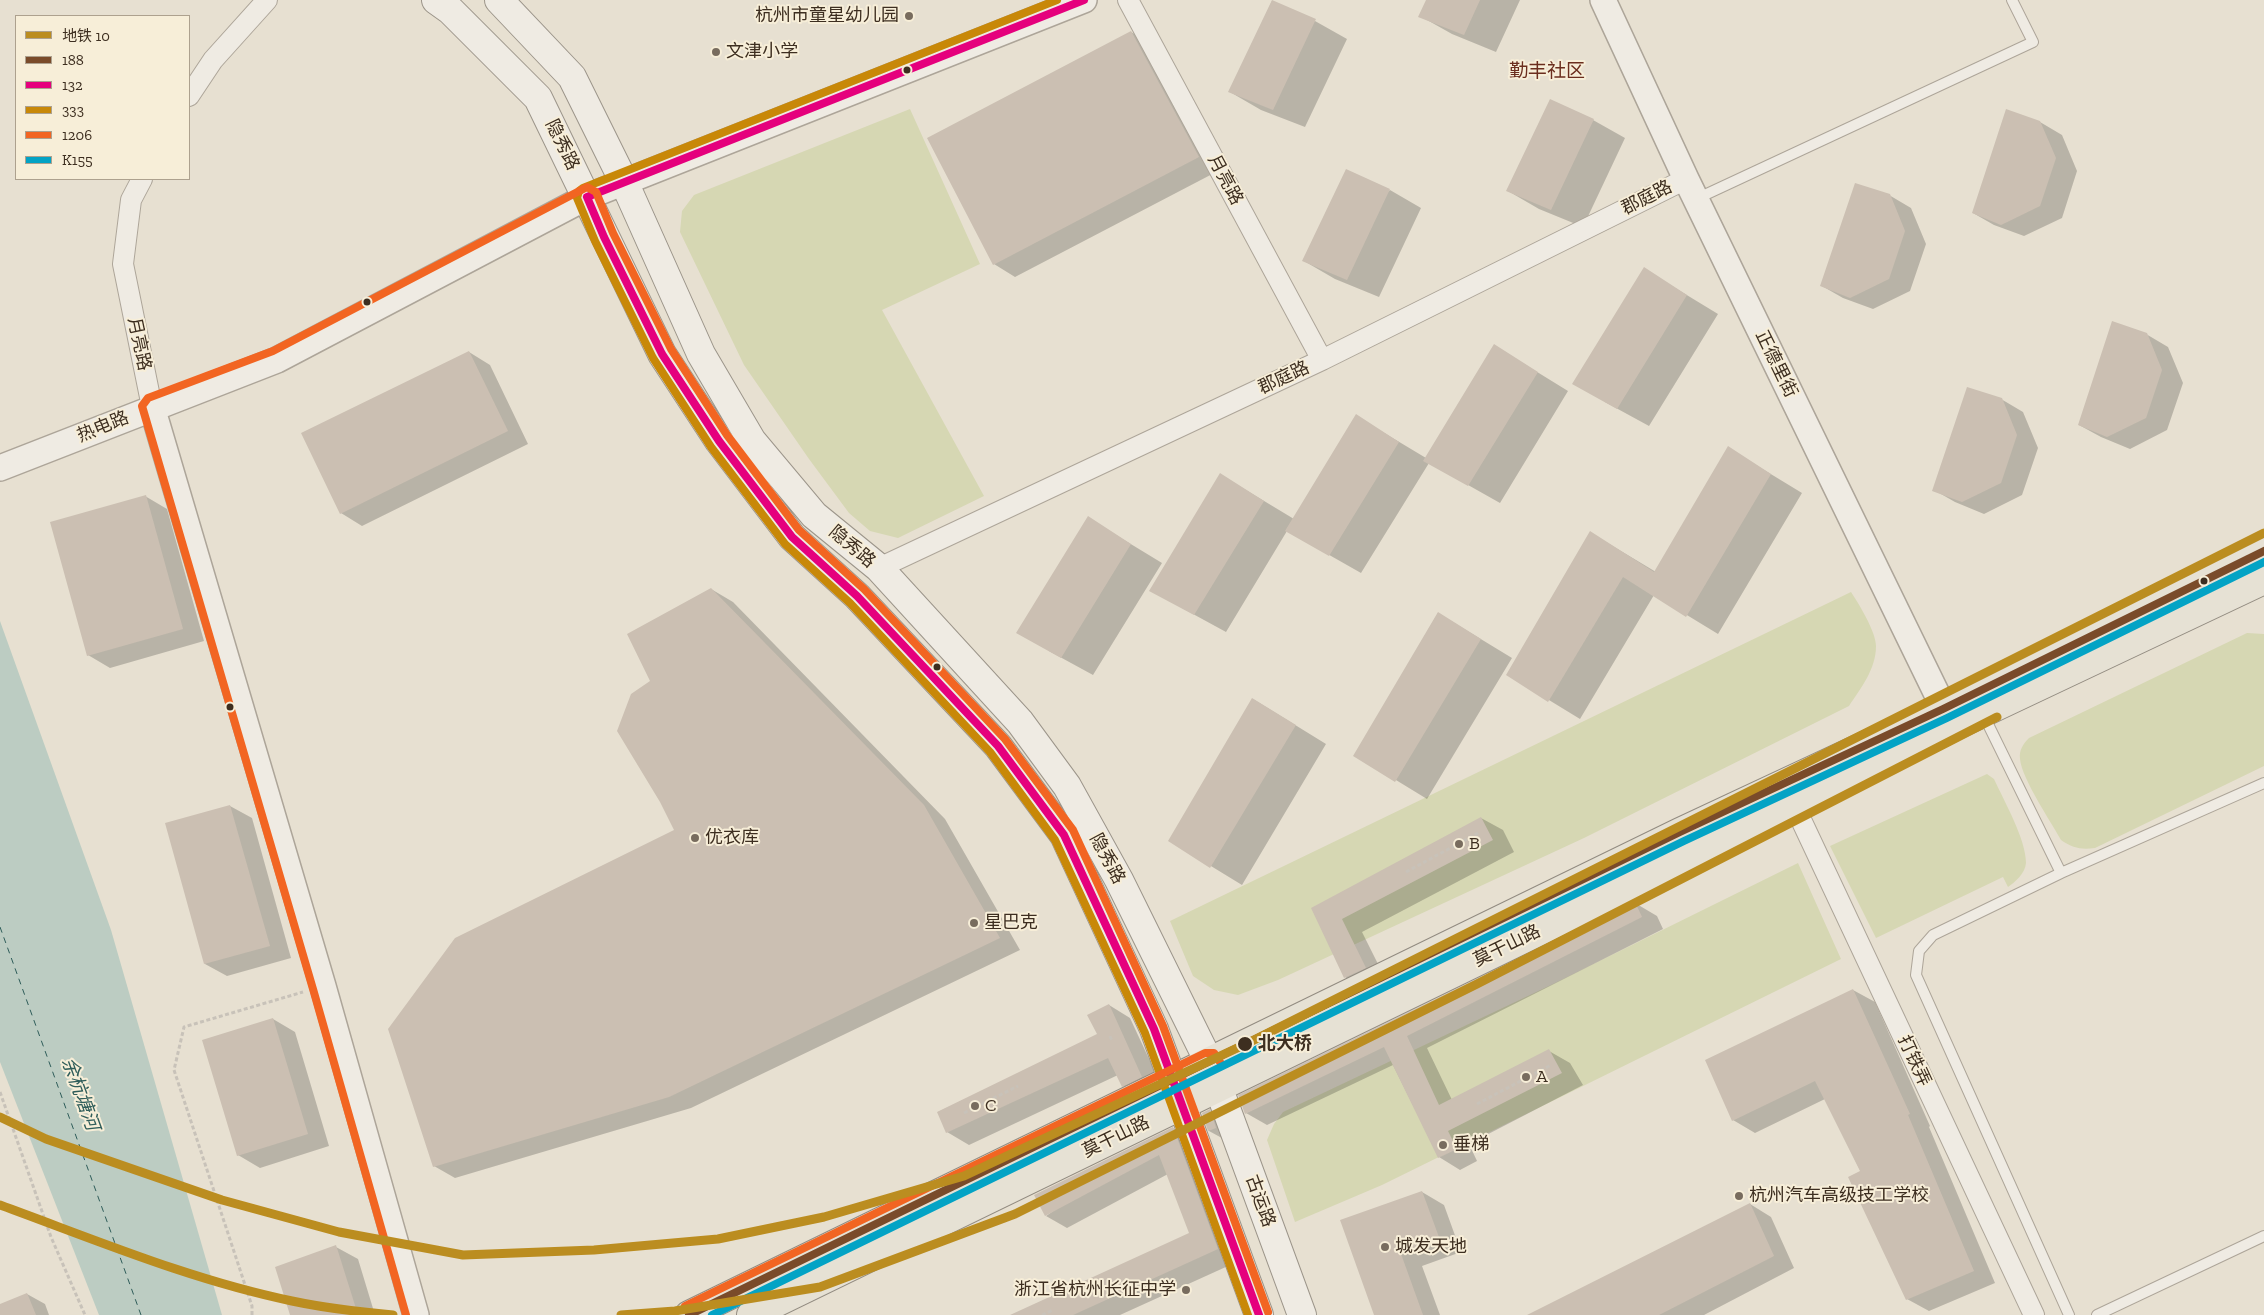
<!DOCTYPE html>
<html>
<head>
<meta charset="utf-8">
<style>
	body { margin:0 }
	#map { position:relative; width:2264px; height:1315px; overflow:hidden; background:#e7e0d1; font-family:"Zilla Slab","Noto Sans SC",serif }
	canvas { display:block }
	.legend { position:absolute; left:15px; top:15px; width:175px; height:165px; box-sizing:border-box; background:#f7eed8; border:1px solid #ada18e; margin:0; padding:6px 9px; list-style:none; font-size:15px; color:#3d2e20 }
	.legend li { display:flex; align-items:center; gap:10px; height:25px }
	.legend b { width:25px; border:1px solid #ada18e }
</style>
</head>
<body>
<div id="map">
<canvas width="2264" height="1315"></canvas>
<ul class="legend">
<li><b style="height:6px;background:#bb8d20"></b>地铁 10</li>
<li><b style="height:6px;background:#7a4b2a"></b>188</li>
<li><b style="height:6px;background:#e5007d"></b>132</li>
<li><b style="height:6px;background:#c88808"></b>333</li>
<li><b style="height:6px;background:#f26522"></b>1206</li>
<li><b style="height:6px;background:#03a3c5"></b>K155</li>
</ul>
</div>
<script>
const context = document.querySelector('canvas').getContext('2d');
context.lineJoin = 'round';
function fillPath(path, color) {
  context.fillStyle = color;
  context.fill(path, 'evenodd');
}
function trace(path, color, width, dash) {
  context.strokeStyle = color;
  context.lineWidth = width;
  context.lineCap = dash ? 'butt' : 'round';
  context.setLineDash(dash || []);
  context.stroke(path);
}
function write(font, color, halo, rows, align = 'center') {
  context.font = font + ' "Zilla Slab","Noto Sans SC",serif';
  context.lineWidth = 4;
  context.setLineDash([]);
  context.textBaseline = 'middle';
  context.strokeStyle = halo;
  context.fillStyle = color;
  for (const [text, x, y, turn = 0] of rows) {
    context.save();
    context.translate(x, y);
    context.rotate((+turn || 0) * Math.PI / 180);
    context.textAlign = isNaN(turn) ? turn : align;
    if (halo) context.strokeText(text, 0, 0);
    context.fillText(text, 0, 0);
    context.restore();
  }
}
fillPath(new Path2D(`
	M910,109l70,155 -98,46 102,186 -86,42 -28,-7 -21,-18 -40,-54 -65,-94 -64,-133 2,-21 12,-16z
	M1851,592c8,12 25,40 25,54 0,23 -15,42 -27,60l-265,132 -306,142 -40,15 -24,-5 -21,-14 -23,-55z
	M2247,633l17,1v132l-169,82c-14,2 -22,0 -34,-8 -11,-20 -39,-61 -41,-81 -1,-9 3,-15 9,-21z
	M1987,774l7,5c10,22 32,60 32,84 -1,11 -11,19 -18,24l-5,-10 -127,61 -46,-92z
	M1798,863l43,96 -459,226 -87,37 -28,-82 7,-16 9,-12 268,-127z`), '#d6d7b3');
fillPath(new Path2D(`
	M0,621l111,309 111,385h-123l-99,-253z`), '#bcccc2');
fillPath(new Path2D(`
	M1428,0h92l-24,52 -44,-18 -32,-18z
	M1272,1l43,20 32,18 -42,88 -44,-17 -31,-18z
	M1131,32l22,12 67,126 -205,107 -21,-13z
	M1593,120l32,18 -42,89 -44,-18 -31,-18z
	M2040,122l22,13 15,36 -15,47 -38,18 -30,-11 -21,-12z
	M1390,190l31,18 -42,89 -44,-18 -31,-18z
	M1889,195l22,13 15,36 -16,47 -37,18 -30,-11 -21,-12z
	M1644,269l74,45 -69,112 -44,-24z
	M2146,334l22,13 15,36 -16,47 -37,19 -29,-12 -22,-12z
	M1495,346l73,45 -68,112 -71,-40 -68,110 -74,-42 -61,101 -44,-24 39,-133 73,44 62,-103 70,42z
	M469,352l21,13 38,79 -166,82 -21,-13z
	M2001,399l22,13 15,36 -16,47 -38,19 -29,-12 -21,-12z
	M1728,448l74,45 -84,141 -64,-39 -74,124 -72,-44 83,-142 65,39z
	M145,496l22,13 37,132 -94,27 -22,-13z
	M1088,518l74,45 -69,112 -44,-24z
	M711,589l22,13 212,217 75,131 -329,158 -236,70 -21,-12 242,-335 -15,-30 -10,-119z
	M1438,613l74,45 -85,141 -72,-44z
	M1253,699l73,45 -84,141 -72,-44z
	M230,806l22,12 39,140 -64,18 -22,-12z
	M1481,818l22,12 11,22 -152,80 24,48 -20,10 -21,-13 -32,-68z
	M1635,903l22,13 6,13 -236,119 25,52 97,-49 21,12 13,22 -114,59 8,17 -17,9 -21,-13 -46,-92 -126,60 -21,-12z
	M1853,990l22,12 55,124 -1,1 66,156 -66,28 -22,-12 -46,-127 -36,-73 -70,34 -22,-13z
	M1109,1005l21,13 33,71 -19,9 -21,-12 -5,-11 -149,70 -22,-13 -9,-20 161,-77z
	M273,1019l22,13 34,114 -69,22 -22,-13z
	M1210,1111l21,12v20l-22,-12 -6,-17z
	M1173,1128l21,13 45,120 -119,54h-104l175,-81 -23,-60 -101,54 -21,-12z
	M1422,1192l22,13 17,47 -39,14 18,49h-65z
	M1750,1204l21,13 23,51 -90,47h-161z
	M336,1247l22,12 17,56h-83z
	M27,1294l18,10 4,11h-49v-10z`), '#0003');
trace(new Path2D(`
	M0,927l141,388`), '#2f5d5a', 1, [6, 5]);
fillPath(new Path2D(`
	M1272,0l44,19 -43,91 -45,-18z
	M1426,0h54l-16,35 -46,-18z
	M1131,31l68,126 -206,108 -66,-127z
	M1550,99l44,20 -43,91 -45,-19z
	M2006,109l34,12 16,37 -16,48 -39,19 -29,-12z
	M1346,169l44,20 -43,91 -45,-19z
	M1855,183l35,11 15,37 -16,48 -39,19 -30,-12z
	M1644,267l43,28 -70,114 -45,-25z
	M2112,321l35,12 15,37 -16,48 -39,19 -29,-12z
	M1494,344l44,28 -70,114 -45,-25z
	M469,351l39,80 -168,83 -39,-81z
	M1967,387l35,11 15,37 -16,48 -39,19 -30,-11z
	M1356,414l43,28 -70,114 -44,-25z
	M1728,446l43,28 -85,143 -63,-40 -75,125 -42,-27 84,-144 64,41z
	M1220,473l44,28 -70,114 -45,-24z
	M146,495l37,134 -96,27 -37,-134z
	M1088,516l43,28 -70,114 -45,-25z
	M711,588l213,217 76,133 -331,159 -236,70 -45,-138 67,-91 219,-108 -14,-28 -43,-71 14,-37 19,-13 -23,-47z
	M1438,612l43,27 -86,143 -42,-26z
	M1252,698l44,27 -86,143 -42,-27z
	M230,805l40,141 -66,18 -39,-141z
	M1481,817l12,23 -151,79 24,49 -22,10 -33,-70z
	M1635,902l7,15 -235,119 32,69 110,-56 13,24 -114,58 9,18 -19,9 -54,-111 -139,67 -7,-19z
	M1853,989l57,125 -2,1 66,156 -68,29 -58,-123 12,-6 -45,-90 -83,40 -27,-61z
	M1109,1004l33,73 -20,10 -14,-29 -162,75 -9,-21 160,-78 -10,-19z
	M273,1018l35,116 -71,22 -35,-116z
	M1210,1109l6,19 -8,3 -6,-18z
	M1173,1127l45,122 -145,66h-63l179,-82 -30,-78 -114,61 -11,-21z
	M1422,1191l18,49 -39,14 22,61h-49l-34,-95z
	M1750,1203l24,53 -115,59h-132z
	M336,1245l22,70h-68l-15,-48z
	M27,1293l9,22h-36v-11z`), '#cbbfb2');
const service = new Path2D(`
	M1696,199l337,-157 -21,-42
	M1983,714l78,159 203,-90
	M2061,873l-128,62 -14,16 -3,24 153,340
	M2097,1315l167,-79`);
const minor = new Path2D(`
	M1128,0l194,360
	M189,96l24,-36 54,-60
	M142,179l-11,21 -8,64 29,143
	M879,568l443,-208 364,-181
	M1795,807l239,508`);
const tertiary = new Path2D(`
	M1603,0l83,179 267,548
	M152,407l171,579 93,329
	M0,468l277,-108 310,-163 497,-197`);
const secondary = new Path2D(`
	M436,0l14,10 88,88 124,256 57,87 73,96 65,59 141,150 66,89 90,194 105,286
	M499,0l73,77 53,107 76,170 51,87 62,74 65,53 141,154 47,64 52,94 90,182 93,253`);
const primary = new Path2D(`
	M689,1315l991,-483 263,-123 321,-158
	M751,1315l1044,-508 158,-80 311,-147`);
trace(service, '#ada599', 12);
trace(minor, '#ada599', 22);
trace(tertiary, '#ada599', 28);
trace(secondary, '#9c958a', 30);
trace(primary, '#928b80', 30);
trace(new Path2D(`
	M1406,872l74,-40
	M1110,1036l2,5
	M0,1092l51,145 34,78
	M1477,1104l74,-39
	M964,1113l54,-27
	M252,1315v-9l-78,-236 10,-43 119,-35
	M1042,1315l11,-5`), '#c8c2b9', 3, [4, 2.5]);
trace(service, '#efebe3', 10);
trace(minor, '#efebe3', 20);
trace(tertiary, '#efebe3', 25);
trace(secondary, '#efebe3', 28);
trace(primary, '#e6e1d4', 28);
trace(new Path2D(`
	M689,1315l991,-483 263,-123 321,-158`), '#7a4b2a', 8);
trace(new Path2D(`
	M1084,0l-497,197 17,40 58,117 57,87 73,96 65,59 141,150 66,89 90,194 105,286`), '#e5007d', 8);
trace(new Path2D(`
	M1057,0l-474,188 -4,3 -2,7 18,43 58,117 58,89 74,97 65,59 140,149 65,88 90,193 103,282`), '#c88808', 8);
trace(new Path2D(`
	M685,1306l520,-253h9l6,9
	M406,1315l-93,-326 -171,-583 6,-8 125,-47 314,-164 9,5 17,41 58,116 56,86 72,95 65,59 141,150 68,91 90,196 105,286`), '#f26522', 8);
trace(new Path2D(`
	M712,1315l972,-474 263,-123 317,-156`), '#03a3c5', 8);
trace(new Path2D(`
	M0,1117l46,22 176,61 117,32 124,23 131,-5 124,-11 106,-22 140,-41 286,-134 1014,-509
	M0,1205c96,35 191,75 292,96 33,7 67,11 101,14
	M621,1315l54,-4 145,-24 195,-73 462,-230 520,-267`), '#bb8d20', 9);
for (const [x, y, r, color] of [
	[909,16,5,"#786c5e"],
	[716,52,5,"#786c5e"],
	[907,70,4.5,"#3d2e20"],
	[367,302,4.5,"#3d2e20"],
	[2204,581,4.5,"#3d2e20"],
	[937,667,4.5,"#3d2e20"],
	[230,707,4.5,"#3d2e20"],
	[695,838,5,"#786c5e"],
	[1459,844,5,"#786c5e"],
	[974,923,5,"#786c5e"],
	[1245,1044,8,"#3d2e20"],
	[1526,1077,5,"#786c5e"],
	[975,1106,5,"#786c5e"],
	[1443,1145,5,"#786c5e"],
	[1739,1196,5,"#786c5e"],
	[1385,1247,5,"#786c5e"],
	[1186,1290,5,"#786c5e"]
]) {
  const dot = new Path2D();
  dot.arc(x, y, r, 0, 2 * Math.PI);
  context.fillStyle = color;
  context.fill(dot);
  trace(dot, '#f7eed8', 2);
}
write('18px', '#3d2e20', '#f7eed8', [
	["杭州市童星幼儿园",899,16,"right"],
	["文津小学",726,52],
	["优衣库",705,838],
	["B",1469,844],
	["星巴克",984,923],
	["A",1536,1077],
	["C",985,1106],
	["垂梯",1453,1145],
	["杭州汽车高级技工学校",1749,1196],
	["城发天地",1395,1247],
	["浙江省杭州长征中学",1176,1290,"right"]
], 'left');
write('18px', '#3d2e20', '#f7eed8', [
	["隐秀路",562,145,64],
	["月亮路",1225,180,62],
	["郡庭路",1647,198,-27],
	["月亮路",139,344,78],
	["正德里街",1776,364,64],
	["郡庭路",1284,378,-25],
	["热电路",103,427,-22],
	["隐秀路",852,547,40],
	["隐秀路",1107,859,62],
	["莫干山路",1507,946,-26],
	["打铁弄",1914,1061,65],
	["莫干山路",1116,1137,-26],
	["古运路",1260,1201,70]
]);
write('bold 18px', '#3d2e20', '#f7eed8', [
	["北大桥",1258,1044]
], 'left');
write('19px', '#6b2e1e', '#f7eed8', [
	["勤丰社区",1547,72]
]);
write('italic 19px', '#2f5d5a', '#f7eed8', [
	["余杭塘河",80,1094,70]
]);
</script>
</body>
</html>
